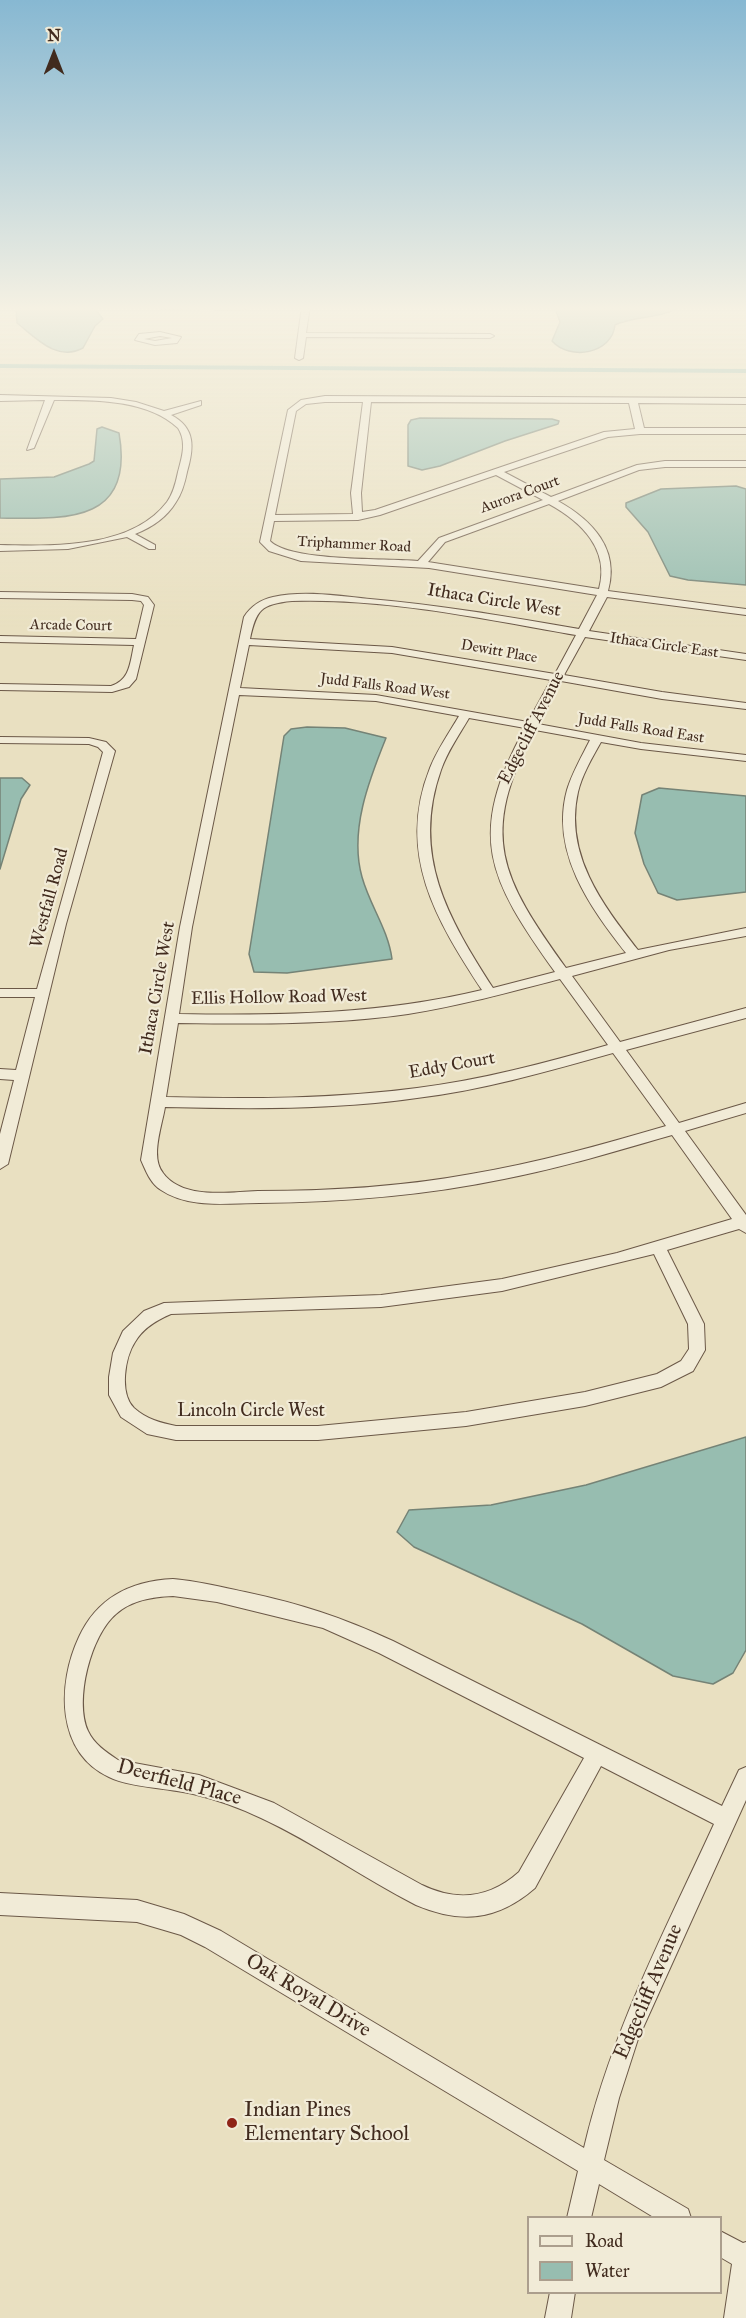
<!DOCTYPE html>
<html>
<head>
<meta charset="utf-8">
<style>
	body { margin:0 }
	#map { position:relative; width:746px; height:2318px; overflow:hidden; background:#e9e0c1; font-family:"IM FELL Great Primer",serif }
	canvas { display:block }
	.legend { position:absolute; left:527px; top:2216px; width:195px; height:78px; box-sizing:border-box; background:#f1ebd7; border:2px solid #ab9e8d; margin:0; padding:8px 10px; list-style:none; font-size:18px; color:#412b1e }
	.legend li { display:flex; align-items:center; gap:12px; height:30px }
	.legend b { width:30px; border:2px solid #ab9e8d }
	.north { position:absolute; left:24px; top:24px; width:60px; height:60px; -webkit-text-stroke:4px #f1ebd7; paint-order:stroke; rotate:0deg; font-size:16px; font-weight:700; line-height:24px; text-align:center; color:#412b1e }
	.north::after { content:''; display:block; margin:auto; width:21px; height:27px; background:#412b1e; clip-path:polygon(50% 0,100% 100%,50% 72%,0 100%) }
</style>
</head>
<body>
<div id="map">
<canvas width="746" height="2318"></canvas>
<ul class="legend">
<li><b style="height:8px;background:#f1ebd7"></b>Road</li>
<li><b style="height:16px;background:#97bdb0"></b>Water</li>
</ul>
<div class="north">N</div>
</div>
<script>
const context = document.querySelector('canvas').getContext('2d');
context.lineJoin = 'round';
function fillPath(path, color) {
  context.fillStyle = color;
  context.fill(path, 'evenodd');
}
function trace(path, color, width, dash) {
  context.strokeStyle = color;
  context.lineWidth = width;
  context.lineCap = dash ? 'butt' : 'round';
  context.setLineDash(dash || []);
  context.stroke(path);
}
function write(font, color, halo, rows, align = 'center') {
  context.font = font + ' "IM FELL Great Primer",serif';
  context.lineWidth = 4.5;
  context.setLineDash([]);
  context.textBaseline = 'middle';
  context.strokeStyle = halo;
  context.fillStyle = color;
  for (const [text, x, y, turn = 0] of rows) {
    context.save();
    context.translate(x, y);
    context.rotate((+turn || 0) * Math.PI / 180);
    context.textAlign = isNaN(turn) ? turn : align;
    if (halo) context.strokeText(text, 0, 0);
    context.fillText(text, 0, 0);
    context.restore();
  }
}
const water = new Path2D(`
	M16,306h77l10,13 -8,7 -12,22c-26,14 -47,-10 -66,-25z
	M554,306h124c-9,12 -47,10 -63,19 -3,29 -45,36 -63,16l8,-19z
	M420,418l132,1 7,2 -1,3 -53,17 -65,25 -18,4 -14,-4v-41l3,-5z
	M102,427l17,6c16,91 -54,86 -119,85v-39l54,-2 35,-13 5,-3 3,-32z
	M736,486l10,3v96l-58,-5 -18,-4 -22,-44 -22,-25v-4l35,-14z
	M307,727l38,1 41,10c-17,42 -37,93 -24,139 8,29 26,52 30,82l-105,14 -33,-1 -5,-18 35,-218 7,-7z
	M0,778h22l8,7 -9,14 -21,70z
	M659,788l87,8v96l-69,8 -19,-7 -14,-29 -9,-31 7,-38z
	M746,1437v213l-13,23 -20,11 -40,-8 -91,-52 -168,-77 -17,-15 12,-22 82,-5 95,-20z`);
fillPath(water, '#97bdb0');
trace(water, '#758376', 1.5);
fillPath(new Path2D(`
	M0,364l746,5v4l-746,-5z`), '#97bdb0');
const minor = new Path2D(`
	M157,306h87l3,2 -4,2 -83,-1z
	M302,306h8l-4,27 184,1 4,2 -4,2 -184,-1 -3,21 -4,2 -4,-2z
	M387,306h74l-4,2h-66z
	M160,332l21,5 -4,6 -22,2 -20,-5 4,-6zM160,336l12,2 -17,3 -11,-2z
	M0,395l111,3 25,4 28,9 37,-10v4l-30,10c25,13 23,33 16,57 -2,10 -5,21 -11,30 -9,15 -25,26 -41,32l20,11v4h-6l-22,-12 -59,12 -68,2v-6c54,1 131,4 167,-43 6,-8 9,-20 11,-30 4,-15 9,-30 0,-44 -31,-29 -84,-28 -124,-28l-20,48 -7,2 18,-50 -45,1z
	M325,396l421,2v6l-108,-1 6,25h102v6h-106l-32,3 -104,35 47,25 86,-32 28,-4h81v6h-81l-26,3 -81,31c34,19 62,48 50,90l138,18v6l-139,-18 -18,34 157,23v6l-161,-23 -21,38 98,17 84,11v6l-84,-10 -101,-18 -23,43 103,19 105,12v6l-105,-12 -40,-7c-9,16 -19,33 -23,50 -14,62 24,112 60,158l108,-22v8l-77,14 -97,26 48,66 126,-34v10l-120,32 53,73 67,-20v10l-61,18 61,84v18l-7,-4 -72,21 37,74 1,26 -12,21 -32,16 -76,19 -119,20 -148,14h-142l-29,-6 -26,-17 -12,-22v-18l4,-24 10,-22 21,-20 20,-8 217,-8 121,-16 115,-26 115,-34 -60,-84c-56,16 -111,33 -168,44 -81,17 -162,23 -245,24 -32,0 -70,6 -98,-13 -11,-7 -15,-19 -20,-30l39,-233 64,-310c7,-11 16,-17 29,-20 31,-7 66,-1 97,2 70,6 139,18 209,30l18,-34 -168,-27 -128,-7 -32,-10 -9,-9 28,-132 13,-10zM325,402h38l-12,91 2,21 -78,1 21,-104 10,-7zM371,402l258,1 6,26 -31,3 -229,78 -13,2 -1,-19zM496,475l47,25 -104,38 -21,23c-33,-3 -127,1 -148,-20l4,-20 84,-1 22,-5zM549,504c33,18 61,46 50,85l-171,-27 17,-20zM292,601c95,-3 191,18 284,34l-21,39 -163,-27 -142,-8c6,-29 11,-35 42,-38zM249,645l143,8 159,27 -23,42 -152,-27 -136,-7zM239,695l137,6 83,15c-10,17 -22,34 -29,52 -34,85 6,152 52,222 -100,24 -201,26 -303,24l13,-87zM469,718l56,10c-59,108 -37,150 30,244l-62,16c-45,-70 -82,-133 -52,-218 6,-18 18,-35 28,-52zM535,730l55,10c-8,16 -18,33 -23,50 -17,62 23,117 59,163l-60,15c-65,-90 -88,-133 -31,-238zM560,979l48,66c-63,18 -127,35 -191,43 -84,11 -167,11 -251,9l12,-74c76,1 154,2 230,-9 51,-8 102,-22 152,-35zM613,1053l53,73c-65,19 -129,37 -195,48 -71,13 -142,17 -213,17 -29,1 -75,9 -95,-18 -13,-16 -1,-47 2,-66 84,2 168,3 252,-9 66,-8 132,-27 196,-45zM654,1254l34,70 1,25 -8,12 -24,13 -72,18 -119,20 -148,14h-142c-15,-3 -30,-7 -42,-18 -15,-15 -9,-51 1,-66 8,-14 22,-22 36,-28l210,-7 121,-16z
	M0,592l132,2 16,3 6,8 -18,74 -7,8 -17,5 -112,-2v-6l111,2c19,-6 19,-23 23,-41l-134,-3v-6l136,3 8,-34 -3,-4 -9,-1 -132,-2z
	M0,737l89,1 17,4 9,9 -49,173 -58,240 -8,5v-35l14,-54 -14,-1v-10l16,1 19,-73h-35v-8h37l66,-237 -5,-5 -9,-3 -89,-1z
	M173,1579c25,2 48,8 72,13 56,12 96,25 148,49l329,165 17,-36 7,-3v33l-108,239 -19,59 -15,62 84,49 3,9h-36l-56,-34 -8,34h-24l11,-47 -373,-224 -24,-12 -44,-13 -137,-7v-22l137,7 47,14 37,17 363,217c27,-116 81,-217 130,-324l-113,-58 -66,122c-38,33 -74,36 -119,17 -53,-27 -101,-62 -155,-87 -19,-9 -43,-18 -64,-23 -25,-7 -66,-7 -88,-18 -53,-25 -52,-93 -30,-140 18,-39 51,-56 94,-58zM173,1596l44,6 106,26 56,25 205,105 -65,114c-29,26 -62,30 -97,13l-148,-82 -75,-28 -81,-15c-12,-8 -24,-16 -30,-29 -14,-31 3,-96 28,-117 16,-14 36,-17 57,-18z
	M720,2231l23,12 3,-1v76h-22l8,-54 -12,-7z
	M550,2292h25l-4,26h-26z`);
trace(minor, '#6b5847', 2);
fillPath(minor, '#f1ebd7');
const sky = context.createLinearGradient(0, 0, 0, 630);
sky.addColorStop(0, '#87b8d2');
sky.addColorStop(0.49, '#f5f1e3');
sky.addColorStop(1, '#f5f1e300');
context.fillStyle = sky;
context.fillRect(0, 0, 746, 630);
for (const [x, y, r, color] of [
	[232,2123,6,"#8f2418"]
]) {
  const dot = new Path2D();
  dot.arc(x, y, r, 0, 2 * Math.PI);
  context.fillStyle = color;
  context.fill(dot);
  trace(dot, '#f1ebd7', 2);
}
write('15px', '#412b1e', '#f1ebd7', [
	["Aurora Court",520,495,-20],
	["Triphammer Road",354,545,3],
	["Arcade Court",71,626,1],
	["Ithaca Circle East",664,646,8],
	["Dewitt Place",499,652,10],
	["Judd Falls Road West",385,687,7],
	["Judd Falls Road East",641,729,9]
]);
write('18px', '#412b1e', '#f1ebd7', [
	["Ithaca Circle West",494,601,9],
	["Edgecliff Avenue",532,728,-63],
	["Westfall Road",50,898,-75],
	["Ithaca Circle West",158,988,-80],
	["Ellis Hollow Road West",279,998,-1],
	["Eddy Court",452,1066,-10],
	["Lincoln Circle West",251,1412]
]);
write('21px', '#412b1e', '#f1ebd7', [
	["Deerfield Place",179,1783,15],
	["Edgecliff Avenue",649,1992,-67],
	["Oak Royal Drive",308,1996,31]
]);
write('21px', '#412b1e', '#f1ebd7', [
	["Indian Pines",244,2111],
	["Elementary School",244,2135]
], 'left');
</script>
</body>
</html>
